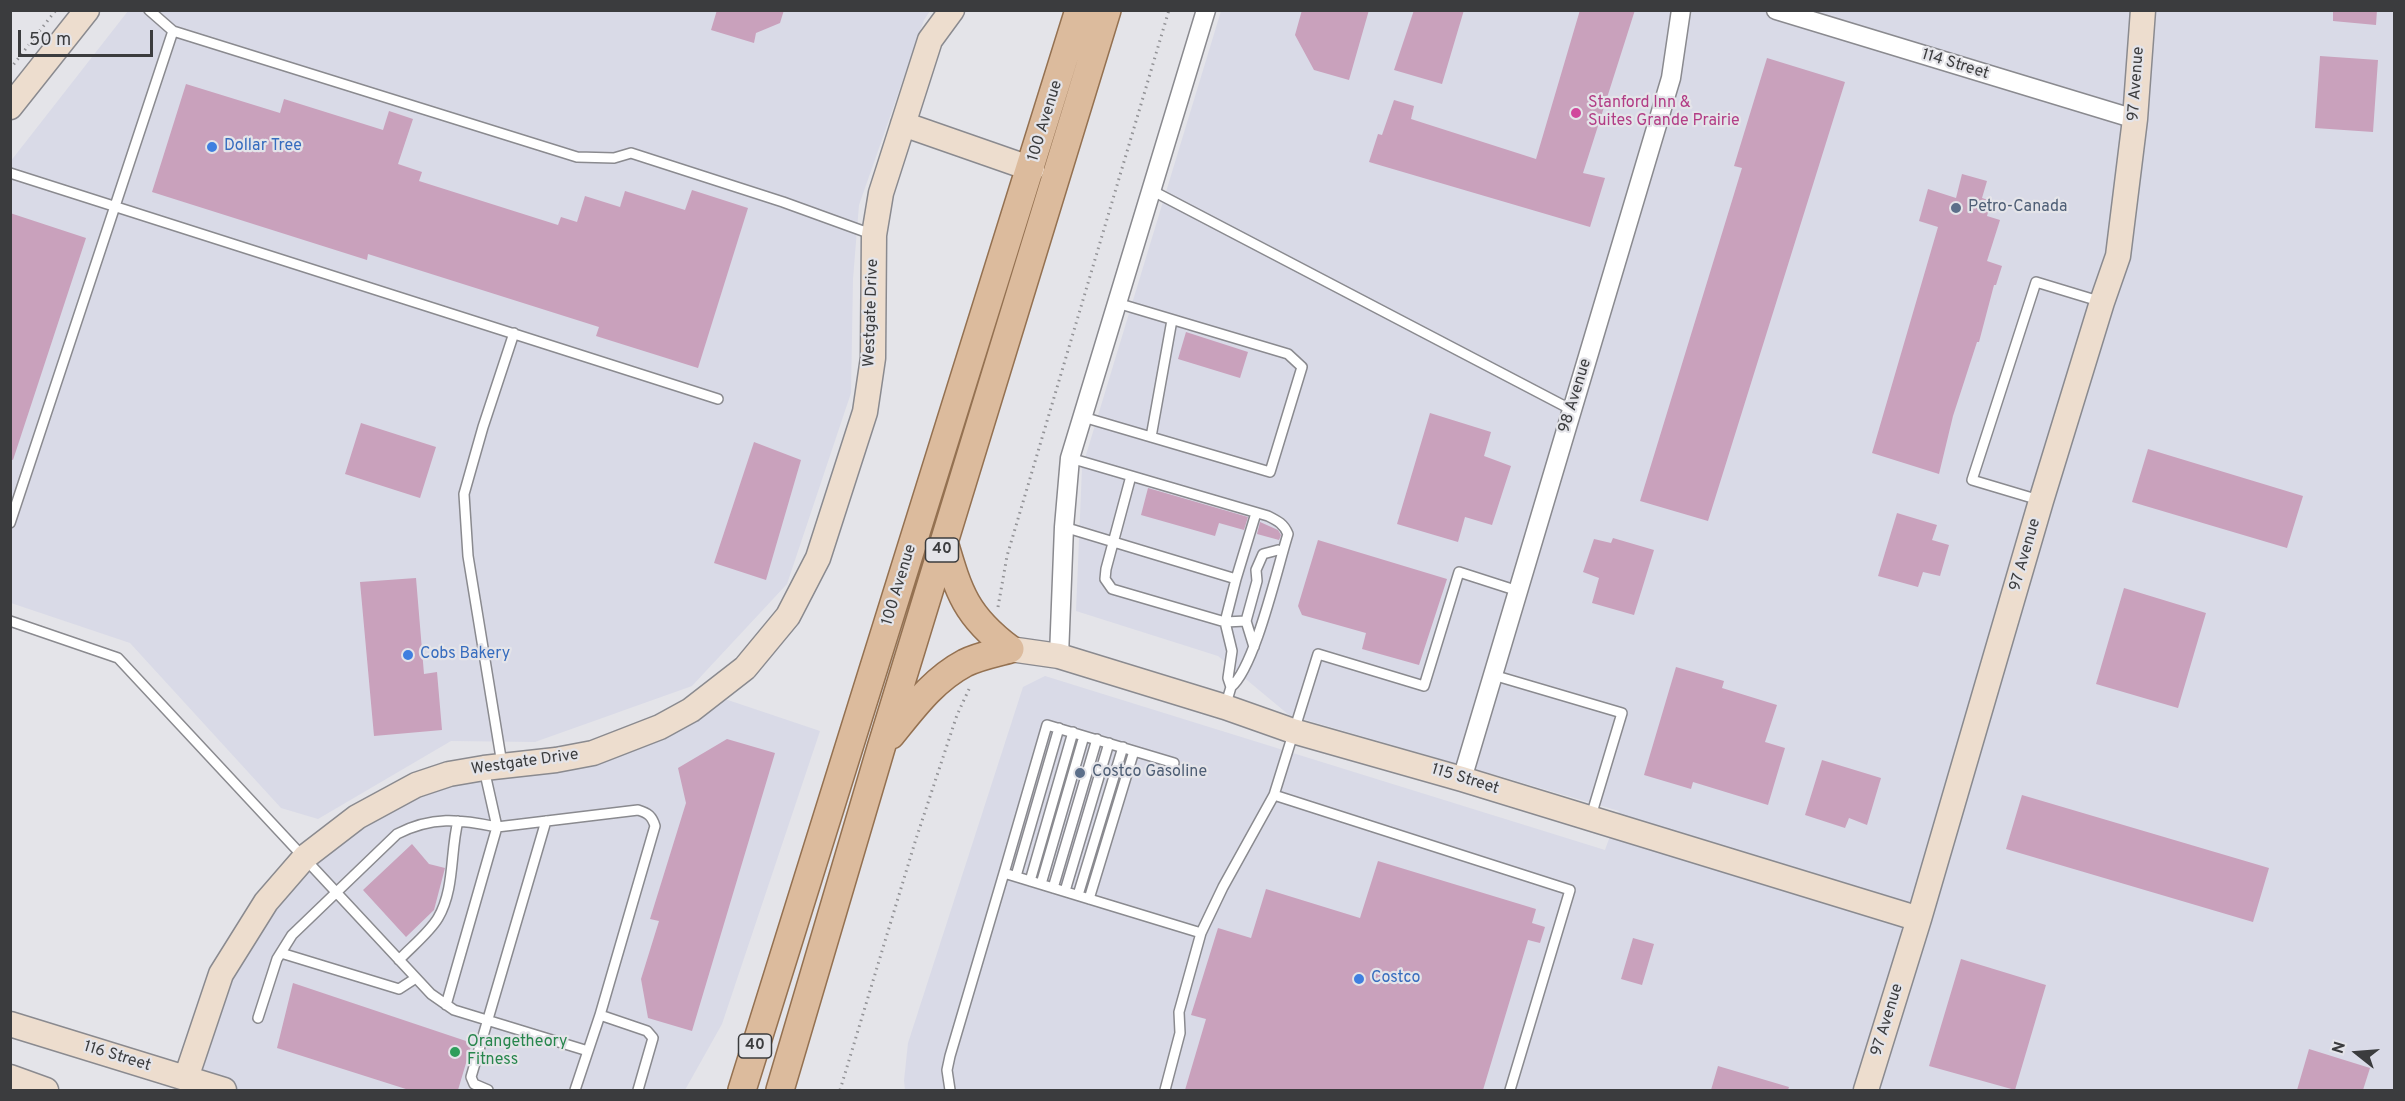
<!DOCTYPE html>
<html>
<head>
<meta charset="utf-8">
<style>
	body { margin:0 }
	#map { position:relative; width:2405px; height:1101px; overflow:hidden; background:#e4e4e9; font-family:Overpass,sans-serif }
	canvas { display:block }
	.frame { position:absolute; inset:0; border:12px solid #3b3c3e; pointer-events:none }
	.north { position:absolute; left:2327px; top:1023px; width:60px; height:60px; -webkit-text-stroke:4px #e4e4e9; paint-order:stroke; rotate:287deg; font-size:16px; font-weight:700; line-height:24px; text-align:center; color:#3b3c3e }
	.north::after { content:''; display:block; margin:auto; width:21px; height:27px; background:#3b3c3e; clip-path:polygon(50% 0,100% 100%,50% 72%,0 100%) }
	.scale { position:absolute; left:18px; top:30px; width:135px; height:27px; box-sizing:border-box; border:3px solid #3b3c3e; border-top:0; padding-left:8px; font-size:18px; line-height:21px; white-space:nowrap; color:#3b3c3e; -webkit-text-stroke:4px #e4e4e9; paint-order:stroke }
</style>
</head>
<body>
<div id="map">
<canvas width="2405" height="1101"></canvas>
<div class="frame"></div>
<div class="north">N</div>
<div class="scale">50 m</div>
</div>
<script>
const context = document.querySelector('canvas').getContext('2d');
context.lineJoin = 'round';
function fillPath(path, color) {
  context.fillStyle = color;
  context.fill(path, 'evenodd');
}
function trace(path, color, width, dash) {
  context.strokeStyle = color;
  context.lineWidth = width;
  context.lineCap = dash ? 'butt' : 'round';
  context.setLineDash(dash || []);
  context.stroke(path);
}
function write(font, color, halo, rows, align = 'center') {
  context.font = font + ' Overpass,sans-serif';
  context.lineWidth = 4.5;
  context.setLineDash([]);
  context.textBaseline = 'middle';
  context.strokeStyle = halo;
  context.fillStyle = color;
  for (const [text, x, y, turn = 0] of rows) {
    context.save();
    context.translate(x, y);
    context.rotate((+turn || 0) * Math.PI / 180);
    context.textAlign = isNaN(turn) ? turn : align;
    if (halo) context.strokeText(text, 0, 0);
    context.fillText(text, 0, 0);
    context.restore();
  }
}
fillPath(new Path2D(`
	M128,11h802l-6,9 -65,185 -6,74 -2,114 -64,191 -95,102 -157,56 -84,-1 -133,78 -37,-11 -151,-165 -119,-40 -1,-441z
	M1221,11h1173v1079h-1489l-1,-9 4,-38 115,-356 22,-11 560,174 14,-39 -330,-96 -71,-59 -142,-45 6,-143z
	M710,694l110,37 -98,293 -37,66h-461l-38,-12 80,-176 150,-117 140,-25z`), '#d9dae7');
fillPath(new Path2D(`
	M717,10h67l-4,13 -24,10 -2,10 -43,-13z
	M1302,10h67l-20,70 -35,-10 -19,-35z
	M1414,10h50l-22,74 -48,-14z
	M1580,10h55l-52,163 22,5 -15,49 -221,-65 9,-28 4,1 12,-35 20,6 -3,13 125,40z
	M2333,10h44l-1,15 -43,-4z
	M2320,56l58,4 -5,72 -58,-4z
	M1767,58l78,24 -137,439 -68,-20 102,-333 -8,-2z
	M186,84l94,29 4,-14 99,31 6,-19 24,8 -15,45 24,8 -3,9 139,44 3,-8 16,5 8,-26 35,11 5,-16 60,19 7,-20 56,18 -50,160 -102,-32 3,-9 -231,-73 -1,6 -215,-68z
	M1962,174l25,7 -5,17 9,3 -4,15 13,4 -13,41 15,5 -6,19h-2l-15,57h-2l-24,74 -14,58 -67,-21 66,-226 -19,-6 9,-32 28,9z
	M10,213l76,25 -73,222 -3,-1z
	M1186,332l62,20 -8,26 -62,-19z
	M1430,413l61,19 -7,24 27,10 -19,59 -27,-8 -7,25 -61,-18z
	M361,423l75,24 -16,51 -75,-24z
	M754,442l47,18 -35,120 -52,-17z
	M2148,449l155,47 -16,52 -155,-46z
	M1148,488l100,29 -4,13 -25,-7 -4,13 -74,-21z
	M1897,513l40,12 -5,15 17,5 -9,31 -17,-4 -5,15 -40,-11z
	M1260,522l18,8 3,5 -2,5 -22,-6z
	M1613,538l41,12 -20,65 -42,-12 7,-25 -16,-6 11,-33 17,4z
	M1318,540l129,39 -28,86 -57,-16 4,-16 -64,-18 -4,-9z
	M416,578l8,96 13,-2 5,58 -68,6 -14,-154z
	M2124,588l82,25 -28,95 -82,-24z
	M1676,667l48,14 -2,7 55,17 -12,37 20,6 -17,57 -75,-23 -2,7 -47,-14z
	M727,739l48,14 -83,278 -44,-13 -7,-39 18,-58 -9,-2 36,-116 -8,-35z
	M1822,760l59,18 -14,47 -18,-7 -4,10 -40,-13z
	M2022,795l247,73 -16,54 -247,-73z
	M412,844l17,20 16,4 -11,42 -28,27 -43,-47z
	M1378,861l158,48 -4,14 13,4 -5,16 -12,-3 -45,150h-298l21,-71 -15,-4 27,-87 33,10 15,-49 94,29z
	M1633,938l21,6 -12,41 -21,-6z
	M1961,959l85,26 -31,105 -86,-24z
	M293,983l179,60 -14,47h-49l-132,-42z
	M2309,1049l61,19 -7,22h-66z
	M1718,1066l71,21 -1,3h-77z`), '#c9a1bc');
const lane = new Path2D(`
	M149,10l24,21 404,126 37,1 17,-5 152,49 91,33
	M10,173l708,226
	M1151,190l421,220
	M1083,417l187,55 32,-105 -14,-13 -171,-51
	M1151,437l21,-117
	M1070,458l198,58c10,5 16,8 20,18 -11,35 -33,133 -57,153
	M2039,500l-67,-20 64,-198 66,20
	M10,523l163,-492
	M1064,527l172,52 -11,43 -113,-33 -7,-10 1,-10 25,-93
	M1236,579l20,-66
	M10,621l108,37 313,336 23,16 134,41
	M1254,647l-8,-26 11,-40 -1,-11 7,-16 15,-4 4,2
	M1493,675l129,38 -31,103
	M1225,707l6,-20 -3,-9 4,-27 -7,-29 21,-1
	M502,764l-34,-208 -4,-62 19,-67 31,-94
	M484,769l13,58 141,-17c10,3 14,6 17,16l-55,189
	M1004,873l43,-148 127,38
	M1016,876l43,-148
	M1030,881l43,-149
	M1041,884l43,-148
	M1053,888l44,-149
	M1065,891l44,-148
	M1078,895l45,-148
	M1089,899l45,-148
	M281,953l118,36 17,-11
	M399,960c12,-13 30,-27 39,-42 17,-29 12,-66 20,-97
	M258,1018l19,-59 15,-24 105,-101c35,-18 62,-15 100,-7l-51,178
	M488,1090l-14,-6 -3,-7 75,-256
	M575,1090l25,-75 47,16 6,7 -15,52
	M950,1090l-3,-20 3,-14 54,-183 197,60
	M1165,1090l15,-57 -1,-21 22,-79 22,-46 51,-92
	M1510,1090l60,-200 -296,-95 44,-141 106,32 35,-114 59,19`);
const street = new Path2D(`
	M1776,10l359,109
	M1059,656l5,-129 6,-69 136,-448
	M1462,779l209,-701 10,-68`);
const secondary = new Path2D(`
	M10,107l77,-97
	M903,124l129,45
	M1010,649l49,7 166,51 68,24 169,48 457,140
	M10,1024l214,66
	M10,1077l36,13
	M186,1078l35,-104 45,-72 39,-45 52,-40 59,-32 33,-11 35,-6 72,-8 37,-7 67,-26 31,-17 54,-42 43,-52 30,-58 47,-146 8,-54 1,-123 7,-42 49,-153 22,-30
	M1866,1090l53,-171 122,-418 61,-199 16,-46 17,-137 8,-109`);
const primary = new Path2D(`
	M944,542c15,51 22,74 66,107
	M891,735c22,-27 42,-55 74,-72 14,-7 31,-10 45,-14
	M742,1090l337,-1080
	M780,1090l101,-342 226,-738`);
trace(lane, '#8a8a8f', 12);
trace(street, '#8a8a8f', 21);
trace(secondary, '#8a8a8f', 27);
trace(primary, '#947151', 30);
trace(new Path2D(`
	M10,69l46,-59
	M998,607l9,-51 162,-546
	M840,1090l75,-248 42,-127 13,-28`), '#929296', 3, [1.5, 4.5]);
trace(lane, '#fff', 9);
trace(street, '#fff', 18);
trace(secondary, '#edddce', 24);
trace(primary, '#dcbb9d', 27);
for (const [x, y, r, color] of [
	[1576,113,6,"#d1479c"],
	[212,147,6,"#3f7fe0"],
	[1956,208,6,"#5c6f8a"],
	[408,655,6,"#3f7fe0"],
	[1080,773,6,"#5c6f8a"],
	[1359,979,6,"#3f7fe0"],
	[455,1052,6,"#2e9e5b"]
]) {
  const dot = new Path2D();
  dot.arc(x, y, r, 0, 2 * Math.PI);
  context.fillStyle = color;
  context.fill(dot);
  trace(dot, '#e4e4e9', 2);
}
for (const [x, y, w] of [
	[942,550,33],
	[755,1046,33]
]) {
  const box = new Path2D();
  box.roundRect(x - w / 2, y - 12, w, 24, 4.5);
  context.fillStyle = '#e4e4e9';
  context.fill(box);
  trace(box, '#3b3c3e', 1.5);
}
write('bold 15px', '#3b3c3e', null, [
	["40",942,550],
	["40",755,1046]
]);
write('16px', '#3b3c3e', '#e4e4e9', [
	["114 Street",1955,65,17],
	["97 Avenue",2137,84,-86],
	["100 Avenue",1046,121,-73],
	["Westgate Drive",872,313,-88],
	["98 Avenue",1576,396,-73],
	["97 Avenue",2026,555,-74],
	["100 Avenue",900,585,-73],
	["Westgate Drive",525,763,-8],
	["115 Street",1465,780,17],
	["97 Avenue",1888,1020,-73],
	["116 Street",117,1057,17]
]);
write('16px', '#b23c85', '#e4e4e9', [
	["Stanford Inn &",1588,104],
	["Suites Grande Prairie",1588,122]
], 'left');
write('16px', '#366cbe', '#e4e4e9', [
	["Dollar Tree",224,147],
	["Cobs Bakery",420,655],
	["Costco",1371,979]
], 'left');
write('16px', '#4e5e75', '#e4e4e9', [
	["Petro-Canada",1968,208],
	["Costco Gasoline",1092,773]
], 'left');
write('16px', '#27864d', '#e4e4e9', [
	["Orangetheory",467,1043],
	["Fitness",467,1061]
], 'left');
</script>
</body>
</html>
